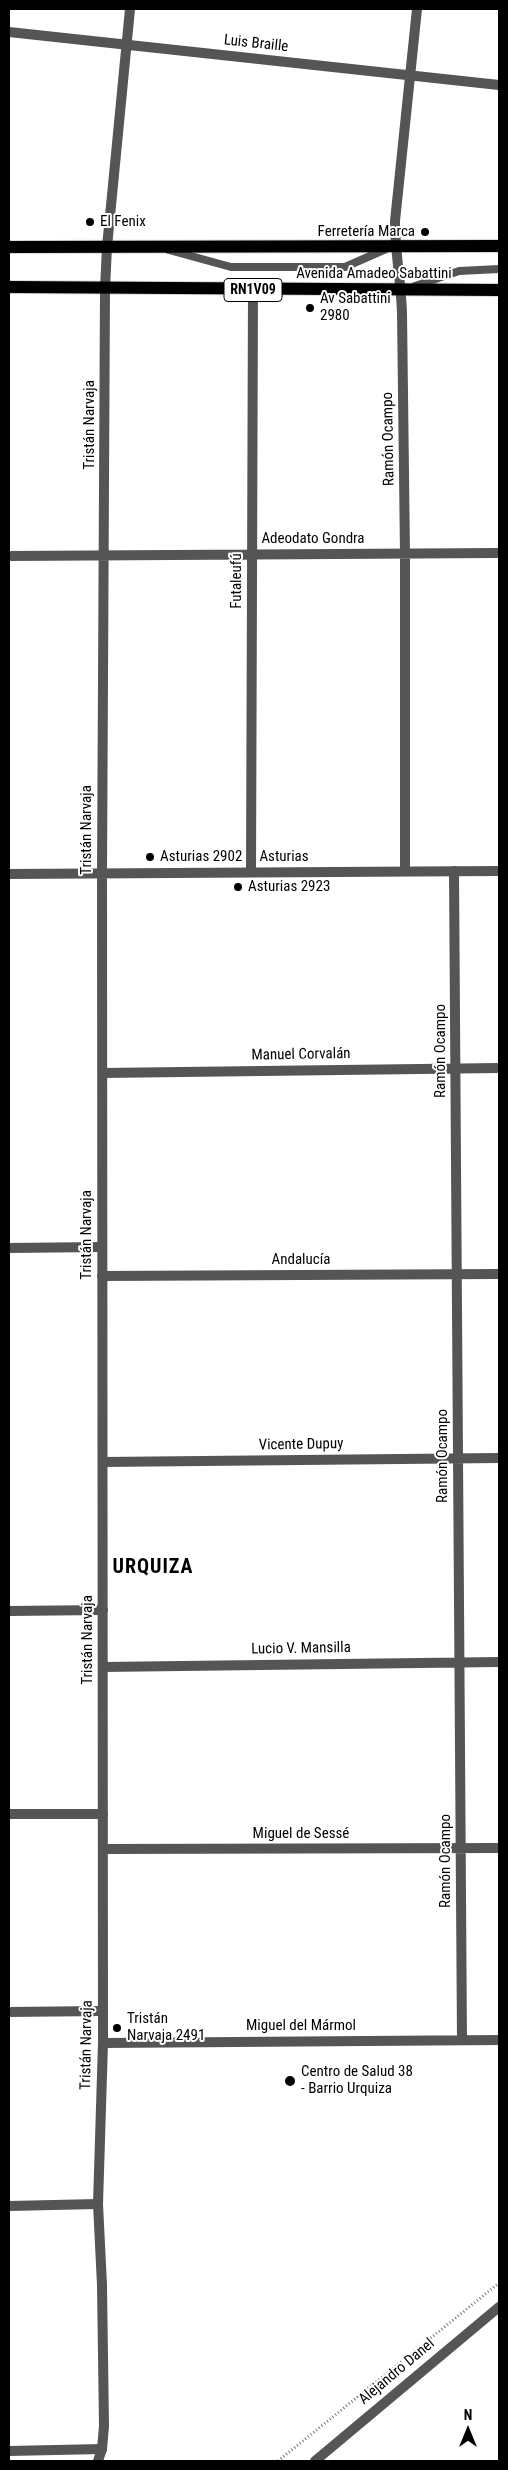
<!DOCTYPE html>
<html>
<head>
<meta charset="utf-8">
<style>
	body { margin:0 }
	#map { position:relative; width:508px; height:2470px; overflow:hidden; background:#fff; font-family:"Roboto Condensed",sans-serif }
	canvas { display:block }
	.frame { position:absolute; inset:0; border:10px solid #000; pointer-events:none }
	.north { position:absolute; left:443px; top:2405px; width:50px; height:50px; -webkit-text-stroke:4px #fff; paint-order:stroke; rotate:0deg; font-size:14px; font-weight:700; line-height:20px; text-align:center; color:#000 }
	.north::after { content:''; display:block; margin:auto; width:18px; height:22px; background:#000; clip-path:polygon(50% 0,100% 100%,50% 72%,0 100%) }
</style>
</head>
<body>
<div id="map">
<canvas width="508" height="2470"></canvas>
<div class="frame"></div>
<div class="north">N</div>
</div>
<script>
const context = document.querySelector('canvas').getContext('2d');
context.lineJoin = 'round';
function trace(path, color, width, dash) {
  context.strokeStyle = color;
  context.lineWidth = width;
  context.lineCap = dash ? 'butt' : 'round';
  context.setLineDash(dash || []);
  context.stroke(path);
}
function write(font, color, halo, rows, align = 'center') {
  context.font = font + ' "Roboto Condensed",sans-serif';
  context.lineWidth = 4;
  context.setLineDash([]);
  context.textBaseline = 'middle';
  context.strokeStyle = halo;
  context.fillStyle = color;
  for (const [text, x, y, turn = 0] of rows) {
    context.save();
    context.translate(x, y);
    context.rotate((+turn || 0) * Math.PI / 180);
    context.textAlign = isNaN(turn) ? turn : align;
    if (halo) context.strokeText(text, 0, 0);
    context.fillText(text, 0, 0);
    context.restore();
  }
}
const primary = new Path2D(`
	M9,247l490,-1
	M9,287l490,3`);
trace(primary, '#dbdbdb', 14);
trace(new Path2D(`
	M278,2461l221,-178`), '#777', 3, [1, 2.5]);
trace(new Path2D(`
	M169,250l62,17h114l41,-18
	M415,286l44,-15 40,-2`), '#555', 8);
trace(new Path2D(`
	M9,32l490,53
	M9,556l489,-3
	M405,871v-317l-3,-241c-1,-31 -7,-61 -7,-92l22,-212
	M454,871l8,1169
	M251,872l2,-582
	M102,873l3,-584 2,-42 23,-238
	M103,1073l396,-5
	M9,1248l93,-1
	M102,1276l397,-2
	M103,1462l396,-4
	M9,1611l94,-1
	M103,1667l396,-5
	M9,1814h94
	M103,1849l396,-1
	M9,2012l94,-1
	M103,2043l396,-3
	M9,2206l89,-2
	M9,2451l93,-2
	M315,2461l184,-154`), '#555', 10);
trace(new Path2D(`
	M9,874l490,-3
	M98,2461l4,-12 2,-23 -2,-141 -4,-81 5,-161 -1,-1170`), '#555', 10);
trace(primary, '#000', 12);
for (const [x, y, r, color] of [
	[90,222,5,"#000"],
	[425,232,5,"#000"],
	[310,308,5,"#000"],
	[150,857,5,"#000"],
	[238,887,5,"#000"],
	[117,2028,5,"#000"],
	[290,2081,6,"#000"]
]) {
  const dot = new Path2D();
  dot.arc(x, y, r, 0, 2 * Math.PI);
  context.fillStyle = color;
  context.fill(dot);
  trace(dot, '#fff', 2);
}
for (const [x, y, w] of [
	[253,290,58]
]) {
  const box = new Path2D();
  box.roundRect(x - w / 2, y - 11.5, w, 23, 4);
  context.fillStyle = '#fff';
  context.fill(box);
  trace(box, '#000', 1);
}
write('bold 14px', '#000', null, [
	["RN1V09",253,290]
]);
write('15px', '#000', '#fff', [
	["Luis Braille",256,44,6],
	["Avenida Amadeo Sabattini",374,274],
	["Tristán Narvaja",90,425,-90],
	["Ramón Ocampo",389,439,-91],
	["Adeodato Gondra",313,539],
	["Futaleufú",237,581,-90],
	["Tristán Narvaja",87,830,-90],
	["Asturias",284,857],
	["Ramón Ocampo",441,1051,-90],
	["Manuel Corvalán",301,1055,-1],
	["Tristán Narvaja",87,1235,-90],
	["Andalucía",301,1260],
	["Vicente Dupuy",301,1445,-1],
	["Ramón Ocampo",443,1456,-90],
	["Tristán Narvaja",88,1640,-90],
	["Lucio V. Mansilla",301,1649,-1],
	["Miguel de Sessé",301,1834],
	["Ramón Ocampo",446,1861,-90],
	["Miguel del Mármol",301,2026],
	["Tristán Narvaja",87,2045,-89],
	["Alejandro Danel",397,2372,-40]
]);
write('15px', '#000', '#fff', [
	["El Fenix",100,222],
	["Ferretería Marca",415,232,"right"],
	["Av Sabattini",320,299],
	["2980",320,316],
	["Asturias 2902",160,857],
	["Asturias 2923",248,887],
	["Tristán",127,2019],
	["Narvaja 2491",127,2036],
	["Centro de Salud 38",301,2072],
	["- Barrio Urquiza",301,2089]
], 'left');
context.letterSpacing = '1px';
write('bold 20px', '#000', '#fff', [
	["URQUIZA",153,1568]
]);
context.letterSpacing = '0px';
</script>
</body>
</html>
